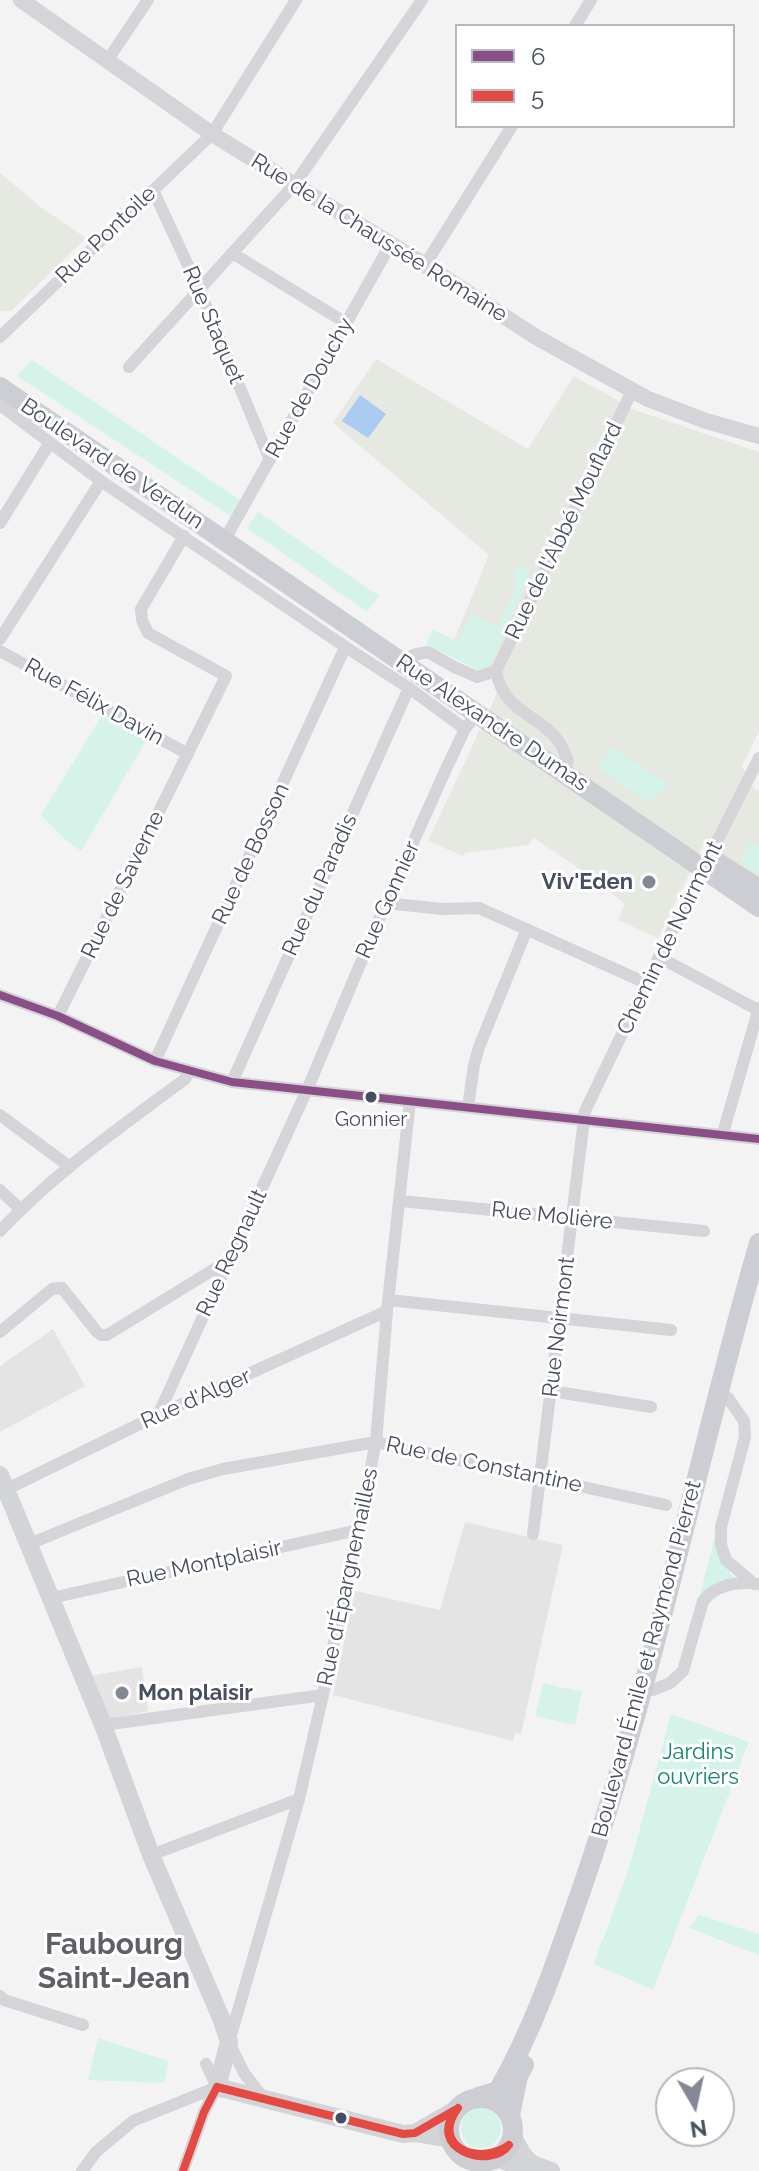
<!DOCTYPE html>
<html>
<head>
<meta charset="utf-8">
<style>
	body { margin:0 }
	#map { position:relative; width:759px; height:2171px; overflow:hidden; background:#f3f3f3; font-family:Raleway,sans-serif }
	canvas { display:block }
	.legend { position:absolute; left:455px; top:24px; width:280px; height:104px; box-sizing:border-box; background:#fff; border:2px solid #b6b8c0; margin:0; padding:10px 14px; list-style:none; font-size:24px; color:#484e61 }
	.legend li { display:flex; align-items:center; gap:16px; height:40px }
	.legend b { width:40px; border:2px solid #b6b8c0 }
	.north { position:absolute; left:655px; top:2067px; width:80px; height:80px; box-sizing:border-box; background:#fff; border:2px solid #b6b8c0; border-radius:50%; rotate:171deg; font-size:22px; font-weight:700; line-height:32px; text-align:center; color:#484e61 }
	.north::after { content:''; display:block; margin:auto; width:28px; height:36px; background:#848894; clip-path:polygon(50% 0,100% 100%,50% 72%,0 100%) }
</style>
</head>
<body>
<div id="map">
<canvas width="759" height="2171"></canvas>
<ul class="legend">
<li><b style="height:10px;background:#8a4f87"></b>6</li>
<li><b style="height:10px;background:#e44a41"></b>5</li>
</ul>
<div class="north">N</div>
</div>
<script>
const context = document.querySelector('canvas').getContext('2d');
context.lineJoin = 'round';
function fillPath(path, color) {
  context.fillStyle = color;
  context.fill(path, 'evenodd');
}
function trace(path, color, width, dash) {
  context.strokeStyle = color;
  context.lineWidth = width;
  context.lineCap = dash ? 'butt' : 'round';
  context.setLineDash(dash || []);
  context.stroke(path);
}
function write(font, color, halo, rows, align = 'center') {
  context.font = font + ' Raleway,sans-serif';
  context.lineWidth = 6;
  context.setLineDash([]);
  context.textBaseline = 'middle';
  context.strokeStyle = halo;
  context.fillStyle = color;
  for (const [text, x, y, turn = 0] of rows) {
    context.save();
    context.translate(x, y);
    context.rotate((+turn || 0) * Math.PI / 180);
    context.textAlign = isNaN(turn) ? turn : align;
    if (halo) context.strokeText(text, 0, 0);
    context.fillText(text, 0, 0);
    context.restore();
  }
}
fillPath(new Path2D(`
	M0,173l42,35 44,30 -75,73h-11z
	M376,359l152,90 46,-73 61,34 124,42v279l-17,35 12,23 5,1v90l-55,-36 -46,94 -40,-18 7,-16 -29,-24 -62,-42 -6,7 -63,8 -2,3 -35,-15 76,-163 -50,-38 35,-85 -156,-132z`), '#e6e8e2');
fillPath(new Path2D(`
	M53,1329l32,57 -85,46v-66z
	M465,1522l98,23 -42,189 -6,-1 -2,8 -180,-46 22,-104 85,19z
	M142,1667l6,44 -40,8 -18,-43z`), '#e4e4e5');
fillPath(new Path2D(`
	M32,360l208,140 -8,17 -215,-141z
	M258,512l121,84 -12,16 -120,-84z
	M522,564l8,11 -41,92 -10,4 -53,-27 7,-14 26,12 11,-27 29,11 19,-45 -7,-5z
	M104,712l42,29 -65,110 -16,-12 -24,-24z
	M612,747l58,39 -23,16 -49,-35z
	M754,842l5,4v28l-17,-11 5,-17z
	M716,1533l5,27 14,19 -37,23z
	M543,1683l39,9 -7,33 -40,-9z
	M671,1714l78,28 -96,248 -59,-26 36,-99z
	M699,1915l60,19v21l-70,-27z
	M98,2038l71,23 -5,22 -76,-3z
	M461 2128a20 20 0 1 1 40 0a20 20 0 1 1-40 0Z`), '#d6f3ea');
fillPath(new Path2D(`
	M360,395l26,19 -18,24 -26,-17z`), '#aaccf2');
trace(new Path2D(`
	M575,26l16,-26
	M107,61l41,-61
	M153,190l46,99 71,171
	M232,253l114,70
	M425,265l87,-139
	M0,337l212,-203 84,-134
	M129,367l165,-182 128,-185
	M0,405l101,76 246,167 62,40 56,41
	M0,523l49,-79
	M229,532l161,-287
	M0,639l101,-158
	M0,651l188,103
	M413,655l15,-3 26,15 23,10 19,-6
	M496,671l136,-280
	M496,671c8,43 43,42 64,72 3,5 5,12 8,18
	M386,903l56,6 37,-1 167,75
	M659,957l99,53
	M0,995l58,21 97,45 77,21 527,57
	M58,1016l168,-340 -78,-43 -6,-13 -1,-11 43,-73
	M155,1061l187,-407 5,-6
	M232,1082l177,-394
	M468,1107l6,-42 5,-18 48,-118
	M0,1115l70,52
	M723,1133l36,-125
	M0,1190l20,19
	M401,1201l303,30
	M0,1231c54,-58 121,-104 185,-152l5,-8
	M389,1300l282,30
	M0,1332l52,-43 10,-1 35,44 4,3h6l122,-75
	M551,1391l100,16
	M728,1398l16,23 1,16 -24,90v18l5,15 27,23
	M158,1415l149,-325 79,-187 60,-134 19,-40 12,-16
	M3,1491l155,-76 229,-104
	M533,1534l52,-423 74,-154 100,-199
	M29,1544l159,-65 35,-10 153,-27 290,63
	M51,1598l307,-68
	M653,1690l17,-7 13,-12 20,-70c12,-16 35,-20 54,-17
	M103,1725l220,-30
	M151,1855l148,-56
	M0,1996l4,4 79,25
	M206,2064l11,23
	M264,2099l-20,-26 -15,-31 70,-243 24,-104 53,-253 11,-131 23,-210
	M82,2171l14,-19 37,-31 84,-34
	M183,2171l21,-59 13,-25`), '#d4d4d9', 12);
trace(new Path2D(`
	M21,0l191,134 213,131 111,72 112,62 58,22 53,15`), '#d4d4d9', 16);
trace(new Path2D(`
	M0,1475l103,250 48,130 70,163 8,24 -12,45 186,47 12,-1 35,6
	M415,2133l40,-23
	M513,2137l10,18 9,9
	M497,2158l10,4 25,2 19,7`), '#d2d4d8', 18);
trace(new Path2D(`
	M0,387l759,520
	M718,863l41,26
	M478,2097l20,-6c38,-66 62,-140 87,-212 71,-208 113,-425 174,-636
	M449 2130a32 32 0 1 1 64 0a32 32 0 1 1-64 0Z
	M510,2115l8,-39 6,-11`), '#cdced4', 20);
trace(new Path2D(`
	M0,995l58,21 97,45 77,21 527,57`), '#8a4f87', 8);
trace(new Path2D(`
	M217,2087l186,47 12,-1 40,-23
	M458,2108c-28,38 20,59 51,37
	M458,2108c-35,41 33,63 51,37
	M183,2171l21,-59 13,-25`), '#e44a41', 8);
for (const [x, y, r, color] of [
	[649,882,8,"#848894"],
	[371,1097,7,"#484e61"],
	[122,1693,8,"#848894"],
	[341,2118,7,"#484e61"]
]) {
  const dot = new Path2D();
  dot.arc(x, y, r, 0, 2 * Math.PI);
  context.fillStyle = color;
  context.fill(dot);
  trace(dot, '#fff', 3);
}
write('20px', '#484e61', '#fff', [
	["Gonnier",371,1120]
]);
write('22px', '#484e61', '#fff', [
	["Rue Pontoile",106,235,-44],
	["Rue de la Chaussée Romaine",379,238,32],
	["Rue Staquet",213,325,67],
	["Rue de Douchy",310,388,-61],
	["Boulevard de Verdun",112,464,34],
	["Rue de l'Abbé Mouflard",564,531,-64],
	["Rue Félix Davin",94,702,29],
	["Rue Alexandre Dumas",492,723,34],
	["Rue de Bosson",251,854,-65],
	["Rue de Saverne",123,885,-64],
	["Rue du Paradis",320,885,-66],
	["Rue Gonnier",388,900,-66],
	["Chemin de Noirmont",670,938,-64],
	["Rue Molière",552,1216,6],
	["Rue Regnault",232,1253,-65],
	["Rue Noirmont",559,1327,-83],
	["Rue d'Alger",196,1399,-24],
	["Rue de Constantine",484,1465,12],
	["Rue Montplaisir",204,1564,-12],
	["Rue d'Épargnemailles",348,1577,-78],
	["Boulevard Émile et Raymond Pierret",647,1659,-75]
]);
write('bold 22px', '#484e61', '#fff', [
	["Viv'Eden",633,882],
	["Mon plaisir",138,1693,"left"]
], 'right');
write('22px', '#12836d', '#fff', [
	["Jardins",698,1752],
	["ouvriers",698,1777]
]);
write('bold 30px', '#5e5f67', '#fff', [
	["Faubourg",114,1945],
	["Saint-Jean",114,1979]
]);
</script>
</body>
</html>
